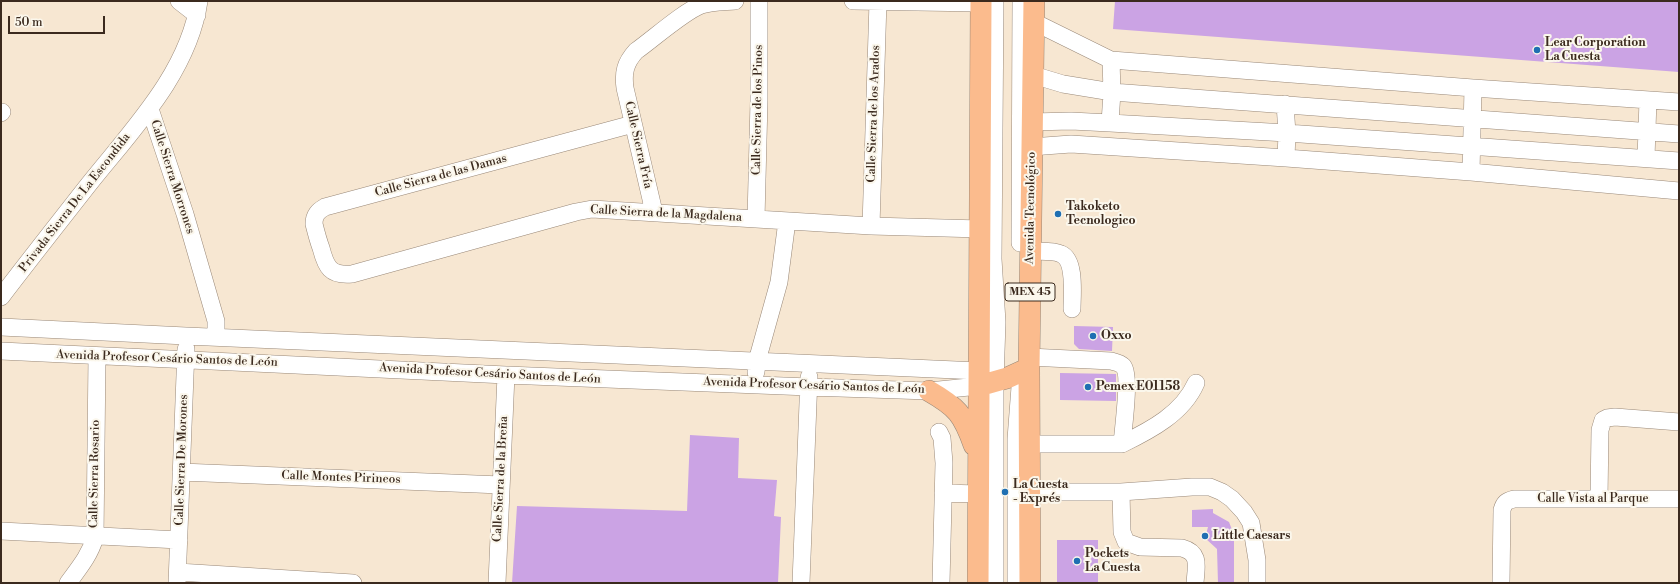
<!DOCTYPE html>
<html>
<head>
<meta charset="utf-8">
<style>
	body { margin:0 }
	#map { position:relative; width:1680px; height:584px; overflow:hidden; background:#f7e7d2; font-family:"Libre Bodoni",serif }
	canvas { display:block }
	.frame { position:absolute; inset:0; border:2px solid #3b2a1e; pointer-events:none }
	.scale { position:absolute; left:8px; top:16px; width:97px; height:18px; box-sizing:border-box; border:2px solid #3b2a1e; border-top:0; padding-left:5px; font-size:12px; line-height:14px; white-space:nowrap; color:#3b2a1e; -webkit-text-stroke:3px #fbf7ec; paint-order:stroke }
</style>
</head>
<body>
<div id="map">
<canvas width="1680" height="584"></canvas>
<div class="frame"></div>
<div class="scale">50 m</div>
</div>
<script>
const context = document.querySelector('canvas').getContext('2d');
context.lineJoin = 'round';
function fillPath(path, color) {
  context.fillStyle = color;
  context.fill(path, 'evenodd');
}
function trace(path, color, width, dash) {
  context.strokeStyle = color;
  context.lineWidth = width;
  context.lineCap = dash ? 'butt' : 'round';
  context.setLineDash(dash || []);
  context.stroke(path);
}
function write(font, color, halo, rows, align = 'center') {
  context.font = font + ' "Libre Bodoni",serif';
  context.lineWidth = 4;
  context.setLineDash([]);
  context.textBaseline = 'middle';
  context.strokeStyle = halo;
  context.fillStyle = color;
  for (const [text, x, y, turn = 0] of rows) {
    context.save();
    context.translate(x, y);
    context.rotate((+turn || 0) * Math.PI / 180);
    context.textAlign = isNaN(turn) ? turn : align;
    if (halo) context.strokeText(text, 0, 0);
    context.fillText(text, 0, 0);
    context.restore();
  }
}
fillPath(new Path2D(`
	M1115,1h564v71l-566,-43z
	M1074,326l39,1 -1,24 -33,-2 -5,-5z
	M1060,373l56,1v27l-56,-1z
	M690,435l49,3 -1,40 39,2 -3,36 7,1 -3,66h-266l5,-77 170,5z
	M1213,509v4l16,9 5,13v48h-16l-1,-34 -12,-11 3,-11h-16v-17z
	M1057,540h41v43h-41z`), '#cba3e4');
const minor = new Path2D(`
	M179,1l18,14
	M853,1l128,2
	M1034,22l77,38 362,28 206,14
	M1033,75l30,9 49,8 567,42
	M1285,104l2,29 -1,25
	M150,109l35,105 31,107v16
	M1,113l1,-1
	M1032,122l39,-1 39,2 2,-31 -1,-32
	M1110,123l177,10 392,28
	M633,124l-308,83c-7,4 -11,8 -11,17 2,8 4,16 7,24 5,19 9,28 31,26l224,-62 16,-3 279,17 110,3
	M1031,147l40,-3 215,14 185,14 208,19
	M1646,158l2,-58
	M1471,172l2,-84
	M654,212l-29,-124c-2,-15 0,-25 11,-37 17,-12 47,-39 65,-46 11,-3 22,-3 34,-4
	M756,219l3,-118v-100
	M871,226l7,-225
	M1020,243l1,-242
	M1030,251c10,1 22,-1 31,3 15,6 11,42 11,55
	M1,297c29,-38 59,-76 88,-113 43,-54 100,-112 110,-183
	M1,327l185,9 793,35
	M1,351l505,24 303,12 120,4 50,-5
	M756,372l1,-11 22,-79 8,-61
	M939,432l3,6 2,25 -3,120
	M1029,444h93c1,-14 9,-70 1,-78 -3,-3 -8,-4 -12,-5l-82,-4
	M1122,444c29,-14 61,-31 74,-61
	M181,472l320,13
	M1029,492h92l1,40 4,10 14,5 42,1c19,5 14,19 13,35
	M1121,492l71,-5h18l12,5 10,7 12,13 7,11 6,37v23
	M943,493l35,1
	M1599,499l1,-69 3,-10 4,-2 8,-1 64,5
	M1,531l178,9
	M178,572l175,11
	M68,583c11,-15 22,-28 27,-46l2,-181
	M177,583l9,-234
	M497,583l9,-208
	M801,583l8,-206
	M995,583v-201l2,-60 -4,-63 2,-258
	M1016,583v-144l4,-52
	M1501,583l1,-73c2,-7 4,-9 12,-11h165`);
const major = new Path2D(`
	M979,386l28,-8 22,-10
	M929,391c28,16 34,23 45,54
	M978,583l3,-582
	M1030,583l-1,-215 5,-367`);
trace(minor, '#998878', 18);
trace(major, '#998878', 22);
trace(minor, '#fff', 17);
trace(major, '#fbbb8d', 21);
for (const [x, y, r, color] of [
	[1537,50,4,"#1f6fb2"],
	[1058,214,4,"#1f6fb2"],
	[1093,336,4,"#1f6fb2"],
	[1088,387,4,"#1f6fb2"],
	[1005,492,4,"#1f6fb2"],
	[1205,536,4,"#1f6fb2"],
	[1077,561,4,"#1f6fb2"]
]) {
  const dot = new Path2D();
  dot.arc(x, y, r, 0, 2 * Math.PI);
  context.fillStyle = color;
  context.fill(dot);
  trace(dot, '#fbf7ec', 1.5);
}
for (const [x, y, w] of [
	[1030,292,50]
]) {
  const box = new Path2D();
  box.roundRect(x - w / 2, y - 9, w, 18, 3);
  context.fillStyle = '#fbf7ec';
  context.fill(box);
  trace(box, '#3b2a1e', 1);
}
write('bold 11px', '#3b2a1e', null, [
	["MEX 45",1030,292]
]);
write('bold 12px', '#3b2a1e', '#fbf7ec', [
	["Lear Corporation",1545,43],
	["La Cuesta",1545,57],
	["Takoketo",1066,207],
	["Tecnologico",1066,221],
	["Oxxo",1101,336],
	["Pemex E01158",1096,387],
	["La Cuesta",1013,485],
	["- Exprés",1013,499],
	["Little Caesars",1213,536],
	["Pockets",1085,554],
	["La Cuesta",1085,568]
], 'left');
write('12px', '#3b2a1e', '#fbf7ec', [
	["Calle Sierra de los Pinos",758,110,-89],
	["Calle Sierra de los Arados",874,114,-88],
	["Calle Sierra Fría",638,145,77],
	["Calle Sierra de las Damas",441,176,-15],
	["Calle Sierra Morrones",172,177,72],
	["Privada Sierra De La Escondida",75,203,-52],
	["Avenida Tecnológico",1031,208,-89],
	["Calle Sierra de la Magdalena",666,214,3],
	["Avenida Profesor Cesário Santos de León",167,359,2],
	["Avenida Profesor Cesário Santos de León",490,374,3],
	["Avenida Profesor Cesário Santos de León",814,386,2],
	["Calle Sierra De Morones",182,460,-88],
	["Calle Sierra Rosario",95,474,-89],
	["Calle Montes Pirineos",341,478,2],
	["Calle Sierra de la Breña",501,479,-87],
	["Calle Vista al Parque",1593,499]
]);
</script>
</body>
</html>
